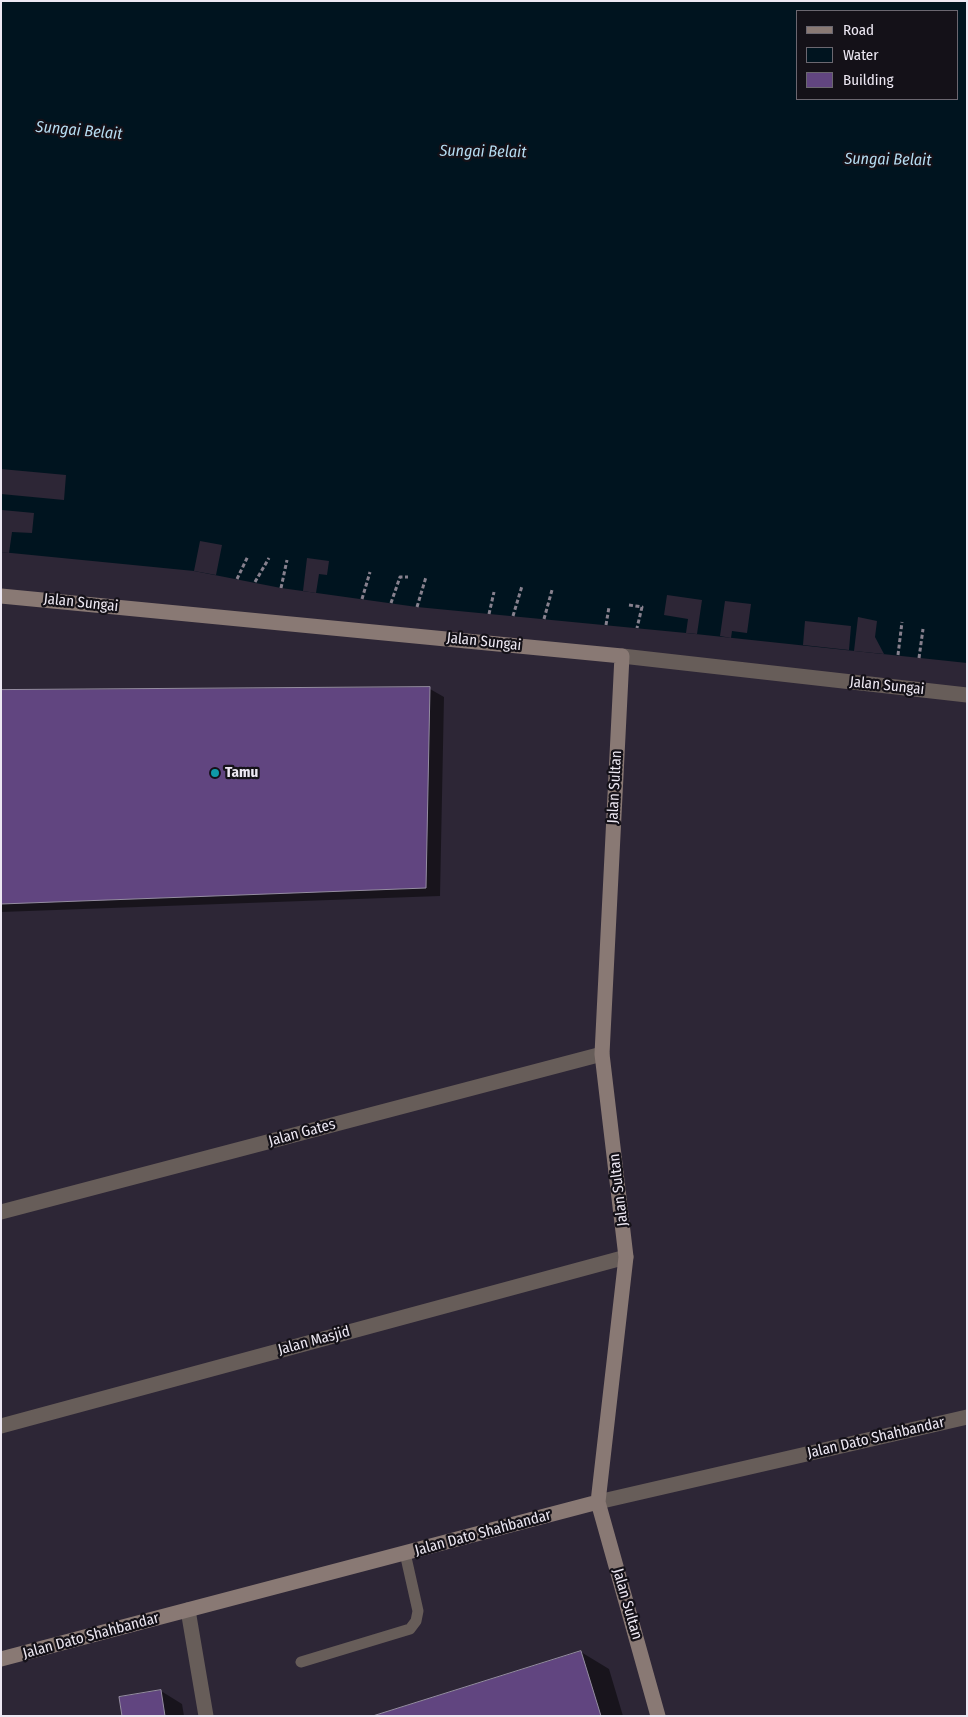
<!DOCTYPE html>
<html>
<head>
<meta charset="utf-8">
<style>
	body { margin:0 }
	#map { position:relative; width:968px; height:1717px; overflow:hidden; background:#2d2636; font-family:"Fira Sans Condensed",sans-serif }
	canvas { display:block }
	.frame { position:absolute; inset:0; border:2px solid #ede8f3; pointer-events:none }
	.legend { position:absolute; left:796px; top:10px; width:162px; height:90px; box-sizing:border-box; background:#141118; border:1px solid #6b6770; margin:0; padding:6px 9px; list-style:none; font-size:15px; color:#ede8f3 }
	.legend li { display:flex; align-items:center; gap:10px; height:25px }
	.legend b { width:25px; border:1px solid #6b6770 }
</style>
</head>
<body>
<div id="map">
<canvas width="968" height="1717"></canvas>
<div class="frame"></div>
<ul class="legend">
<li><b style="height:6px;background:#897974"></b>Road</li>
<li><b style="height:14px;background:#00141f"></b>Water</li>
<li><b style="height:14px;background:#614580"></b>Building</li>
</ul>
</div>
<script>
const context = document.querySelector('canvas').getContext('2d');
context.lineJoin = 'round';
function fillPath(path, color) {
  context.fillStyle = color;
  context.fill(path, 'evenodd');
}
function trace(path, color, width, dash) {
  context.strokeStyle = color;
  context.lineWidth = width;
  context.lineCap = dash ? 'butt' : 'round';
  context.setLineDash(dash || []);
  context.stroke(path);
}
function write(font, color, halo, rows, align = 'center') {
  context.font = font + ' "Fira Sans Condensed",sans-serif';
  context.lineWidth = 4.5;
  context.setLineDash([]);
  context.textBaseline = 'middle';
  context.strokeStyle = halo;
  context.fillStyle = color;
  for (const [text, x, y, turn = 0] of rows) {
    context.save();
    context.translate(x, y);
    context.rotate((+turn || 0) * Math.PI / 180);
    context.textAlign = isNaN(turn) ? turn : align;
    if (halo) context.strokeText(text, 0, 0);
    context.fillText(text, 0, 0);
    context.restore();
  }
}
fillPath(new Path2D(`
	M1,1h966v662l-281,-30 -269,-26 -136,-19 -87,-17 -193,-19zM797,11h160v88h-160z`), '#00141f');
fillPath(new Path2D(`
	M1,469l65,6 -2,25 -63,-6z
	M2,510l32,3 -2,20 -20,-1 -3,21 -8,-1z
	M200,541l22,4 -6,30 -22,-4z
	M307,558l22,3 -2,14 -8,-1 -3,19 -13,-2z
	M667,595l35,5 -5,34 -11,-1 2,-14 -24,-4z
	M725,601l26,3 -4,29 -15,-2 -1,7 -11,-2z
	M858,617l19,4 -2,16 9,17 -30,-3z
	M805,621l46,5 -2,24 -46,-5z`), '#2d2636');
fillPath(new Path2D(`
	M430,689l14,8 -4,199 -439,16v-221z
	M581,1652l28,17 14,47h-246z
	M161,1691l21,13 2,12h-60z`), '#0007');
const building = new Path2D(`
	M430,687l-4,201 -425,16v-214z
	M581,1651l20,65h-228z
	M161,1690l4,26h-43l-3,-19z`);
fillPath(building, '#614580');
trace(building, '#958da1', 1);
trace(new Path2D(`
	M237,579l11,-23
	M255,582l14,-24
	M281,588l6,-28
	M362,599l8,-27
	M391,603l9,-26h8
	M629,605l13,2 -5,21
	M417,607l9,-30
	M489,614l5,-22
	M513,616l9,-30
	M544,619l8,-29
	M606,625l3,-18
	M898,655l4,-33
	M919,658l4,-29`), '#87818e', 3, [4, 2.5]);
trace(new Path2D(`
	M301,1662l109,-33 6,-8 2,-10 -13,-58`), '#675d59', 11);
trace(new Path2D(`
	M622,656l345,39
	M1,1212l601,-158
	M1,1426l625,-169
	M598,1502l369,-85
	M188,1610l18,106`), '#675d59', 15);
trace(new Path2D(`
	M1,596l621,60 -20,398 24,203 -28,245 60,214
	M1,1659l597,-157`), '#897974', 15);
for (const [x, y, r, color] of [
	[215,773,5,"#0f9aa8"]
]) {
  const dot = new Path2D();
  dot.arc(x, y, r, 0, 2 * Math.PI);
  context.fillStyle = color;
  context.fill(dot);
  trace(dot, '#141118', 2);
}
write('15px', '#ede8f3', '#141118', [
	["Jalan Sungai",81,603,6],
	["Jalan Sungai",484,642,6],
	["Jalan Sungai",887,686,6],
	["Jalan Sultan",615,787,-87],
	["Jalan Gates",302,1133,-15],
	["Jalan Sultan",619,1190,-97],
	["Jalan Masjid",314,1341,-15],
	["Jalan Dato Shahbandar",876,1438,-13],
	["Jalan Dato Shahbandar",483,1533,-15],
	["Jalan Sultan",627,1604,74],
	["Jalan Dato Shahbandar",91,1636,-15]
]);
write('bold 15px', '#ede8f3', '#141118', [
	["Tamu",225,773]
], 'left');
write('italic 16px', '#b5dcf1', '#141118', [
	["Sungai Belait",79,131,5],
	["Sungai Belait",483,152,1],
	["Sungai Belait",888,160,1]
]);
</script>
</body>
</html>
